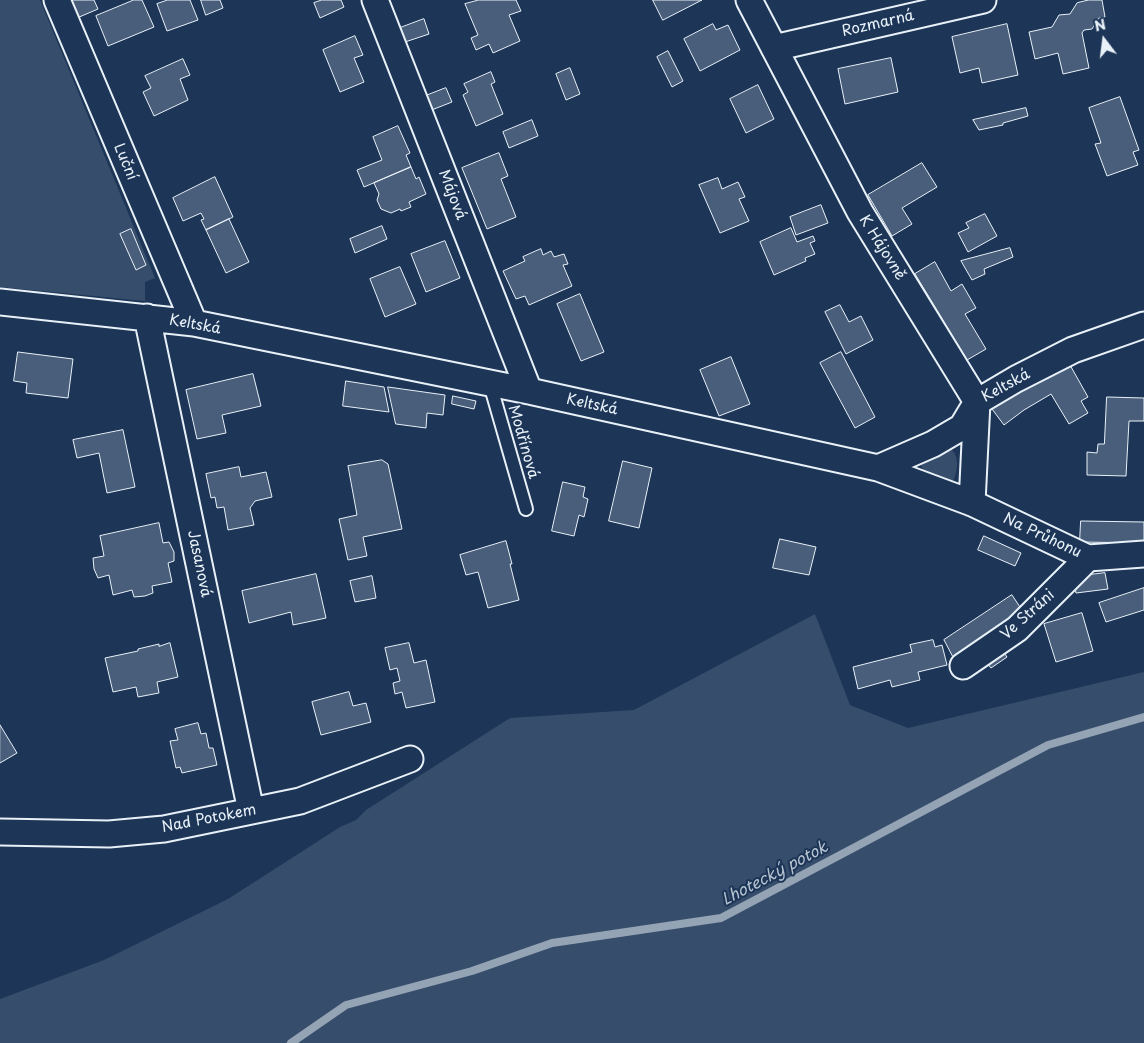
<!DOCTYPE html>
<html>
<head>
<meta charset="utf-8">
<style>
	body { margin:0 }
	#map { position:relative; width:1144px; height:1043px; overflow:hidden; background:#1d3557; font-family:"Playpen Sans",sans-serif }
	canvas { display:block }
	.north { position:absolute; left:1079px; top:15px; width:50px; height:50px; -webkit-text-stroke:4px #1d3557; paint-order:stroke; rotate:345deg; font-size:14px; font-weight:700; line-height:20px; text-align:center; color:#e8f1f8 }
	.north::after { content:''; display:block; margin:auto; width:18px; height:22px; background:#e8f1f8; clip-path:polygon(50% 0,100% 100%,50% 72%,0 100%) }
</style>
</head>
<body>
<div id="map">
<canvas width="1144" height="1043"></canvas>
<div class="north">N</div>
</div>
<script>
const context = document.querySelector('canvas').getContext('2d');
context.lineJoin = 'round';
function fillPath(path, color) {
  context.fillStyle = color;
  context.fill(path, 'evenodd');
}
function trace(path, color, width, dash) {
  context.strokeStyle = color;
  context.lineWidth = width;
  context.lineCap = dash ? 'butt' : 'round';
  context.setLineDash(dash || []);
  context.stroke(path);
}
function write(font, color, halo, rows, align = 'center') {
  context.font = font + ' "Playpen Sans",sans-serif';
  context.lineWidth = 4;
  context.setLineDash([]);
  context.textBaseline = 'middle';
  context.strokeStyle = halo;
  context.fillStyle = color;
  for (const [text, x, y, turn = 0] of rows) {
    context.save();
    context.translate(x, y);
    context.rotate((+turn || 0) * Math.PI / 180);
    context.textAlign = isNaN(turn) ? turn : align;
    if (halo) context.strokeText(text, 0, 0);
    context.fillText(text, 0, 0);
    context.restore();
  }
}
fillPath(new Path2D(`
	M0,0h40l115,278 -10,4v19l-145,-14z
	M949,448c11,5 9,24 4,33l-5,1 -25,-11 -2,-6 2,-5z
	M815,614l35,91 58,23 236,-56v371h-1144v-44l104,-39 124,-61 112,-72 16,-7 10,-10 144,-92 124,-8z`), '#374d6c');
trace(new Path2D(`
	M291,1043l55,-38 126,-34 80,-28 169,-25 327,-173 96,-28`), '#95a4b5', 8);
const building = new Path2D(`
	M70,0h24l4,9 -21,9z
	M134,0h8l12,27 -46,19 -12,-30z
	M168,0h22l8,20 -31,11 -10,-27z
	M201,0h19l3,8 -17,7z
	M322,0h19l3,7 -24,11 -6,-15z
	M479,0h37l5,11 -12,4 11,26 -27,12 -4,-9 -13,6 -5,-12 7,-3 -13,-31z
	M653,0h49l-39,20z
	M1089,0h13l3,17 -6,1 -7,11 -8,1 -2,3 7,35 -26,6 -5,-21 -23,6 -6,-27 23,-5 7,-12 11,-1 7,-11z
	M424,19l5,15 -24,8 -5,-14z
	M713,24l3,6 12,-5 12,25 -40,21 -16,-32z
	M1007,24l11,51 -36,8 -3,-15 -19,5 -8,-36z
	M355,36l8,19 -9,3 10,24 -24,10 -17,-42z
	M668,51l15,30 -11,6 -15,-30z
	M891,58l7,34 -53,12 -7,-35z
	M183,59l7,16 -10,4 8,21 -34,16 -11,-24 8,-4 -6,-12z
	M570,68l10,26 -14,6 -10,-26z
	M491,72l4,10 -4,2 12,30 -27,12 -13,-31 5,-3 -4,-8z
	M758,85l16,34 -28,14 -16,-34z
	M446,88l6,14 -23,9 -6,-14z
	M1120,97l19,53 -6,2 5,13 -31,11 -12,-32 6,-1 -12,-35z
	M1026,108l2,8 -25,7v2l-24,5 -6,-10z
	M532,120l6,16 -29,12 -6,-16z
	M398,126l12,27 -4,2 5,12 -47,20 -7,-17 25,-10 -9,-23z
	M499,153l9,23 -7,3 15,38 -29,12 -25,-61z
	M922,163l15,24 -35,21 10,16 -20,12 -24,-41z
	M411,167l5,12 3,-2 7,17 -17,8 2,5 -10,4 -1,-2 -9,4 -10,-4 -4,-9 2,-6 -5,-11z
	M215,177l18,40 -27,13 -5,-10 3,-1 -3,-6 -18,8 -10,-23z
	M718,178l4,11 16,-7 7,15 -6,2 10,22 -29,12 -21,-48z
	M821,205l7,18 -32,12 -6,-18z
	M985,214l12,22 -29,16 -10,-19 11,-5 -3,-5z
	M229,219l20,43 -23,11 -20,-43z
	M382,226l5,13 -32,14 -5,-14z
	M791,228l6,14 16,-6 2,5 -5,2 5,11 -10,4 1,3 -32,14 -14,-33z
	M131,229l15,36 -10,5 -16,-36z
	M445,241l15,37 -34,14 -15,-38z
	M1010,248l3,9 -29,12 1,5 -13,6 -11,-19z
	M541,249l2,6 8,-4 3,6 10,-3 4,10 -5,1 9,21 -43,19 -4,-9 -9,3 -13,-28 22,-10 -2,-4z
	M935,262l16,29 11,-7 14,24 -11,6 21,35 -19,11 -52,-86z
	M400,267l16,37 -31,13 -15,-38z
	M580,294l24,58 -23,9 -24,-57z
	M840,305l9,17 12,-6 12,24 -27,14 -21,-42z
	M18,352l55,7 -5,39 -42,-5 1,-10 -13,-2z
	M841,352l34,65 -20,11 -35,-65z
	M731,357l19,47 -31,12 -19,-46z
	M1070,365l18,32 -7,4 7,12 -19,11 -18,-30 -27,16 -20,15 -12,-16 8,-8z
	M253,374l8,32 -39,9 4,18 -29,6 -11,-49z
	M346,381l38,6 5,25 -46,-6z
	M388,387l57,8 -2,20 -16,-2 -1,15 -30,-4z
	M453,396l23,5 -2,8 -22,-5z
	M1107,397l37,1v23h-15l-3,55 -39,-1v-23l10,1 1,-9h6z
	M123,430l12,57 -28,6 -8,-40 -22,5 -4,-18z
	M382,460l6,4 14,65 -39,8 4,19 -19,4 -9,-41 18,-4 -9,-49z
	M623,461l29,7 -13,60 -30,-7z
	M239,467l2,10 25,-5 6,25 -17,4 -5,7 4,17 -26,5 -4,-23 -7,1 -2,-11 -4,1 -5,-24z
	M563,482l22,5 -2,10 5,2 -4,18 -5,-2 -5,21 -22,-5z
	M1081,521l63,1v21l-64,-1z
	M159,523l4,20 6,-1 5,10v9l-6,2 4,19 -20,4 1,7 -8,3 -11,1 -2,-7 -19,5 -4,-20 -11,3 -4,-9 -1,-11 11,-2 -4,-20z
	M984,536l37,17 -6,13 -37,-16z
	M780,539l36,8 -7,28 -36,-7z
	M506,541l6,23h-2l9,36 -31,8 -10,-36 -12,3 -6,-20z
	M1105,573l3,16 -32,4 -3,-16z
	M316,574l10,44 -33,7 -2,-13 -42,11 -7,-32z
	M372,576l4,22 -21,4 -5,-21z
	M1144,588v22l-38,12 -7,-19z
	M1012,595l12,18 -70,46 -10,-19z
	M1082,613l11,38 -37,11 -12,-38z
	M933,640l2,7 7,-2 5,20 -29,7 2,8 -28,7 -2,-7 -32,9 -5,-22 59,-15 -2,-7z
	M170,643l8,34 -21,5 2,11 -21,4 -2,-10 -23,5 -8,-34 33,-7v-2l21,-5v2z
	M409,643l5,20 12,-3 9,42 -29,6 -4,-16 -7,2 -2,-11 7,-2 -3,-13 -7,2 -5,-22z
	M1001,648l6,9 -16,11 -7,-9z
	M349,692l4,14 13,-3 5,19 -50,13 -9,-33z
	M198,723l3,11 5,-1 3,15h4l4,17 -35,8 -2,-6 -4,1 -6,-27 8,-1 -3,-11z
	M0,725l17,28 -17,10z`);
fillPath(building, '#495e7a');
trace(building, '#e8f1f8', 1);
const service = new Path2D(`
	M490,384l36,125`);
const minor = new Path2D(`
	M57,0l137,323
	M375,0l154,391
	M749,0l111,212 117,190 -5,101
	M774,48l209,-48
	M0,302l194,21 335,68 349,77 94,35 116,55 56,-4
	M147,317l104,494
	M878,468l55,-24 29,-17 15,-25 39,-23 57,-29 71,-25
	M963,666l54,-37 71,-71
	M0,832l109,2 55,-5 136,-28 110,-42`);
trace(service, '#e8f1f8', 16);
trace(minor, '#e8f1f8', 29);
trace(service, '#1d3557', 12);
trace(minor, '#1d3557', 25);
write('15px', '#e8f1f8', '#1d3557', [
	["Rozmarná",878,24,-13],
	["Luční",125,162,67],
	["Májová",452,195,69],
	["K Hájovně",882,248,58],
	["Keltská",195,325,10],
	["Keltská",1006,386,-29],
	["Keltská",592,405,12],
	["Modřínová",523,442,74],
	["Na Průhonu",1042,536,25],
	["Jasanová",199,564,78],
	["Ve Stráni",1028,615,-42],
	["Nad Potokem",209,819,-11]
]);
write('italic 16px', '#b7c4d1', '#1d3557', [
	["Lhotecký potok",775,874,-28]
]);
</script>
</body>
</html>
